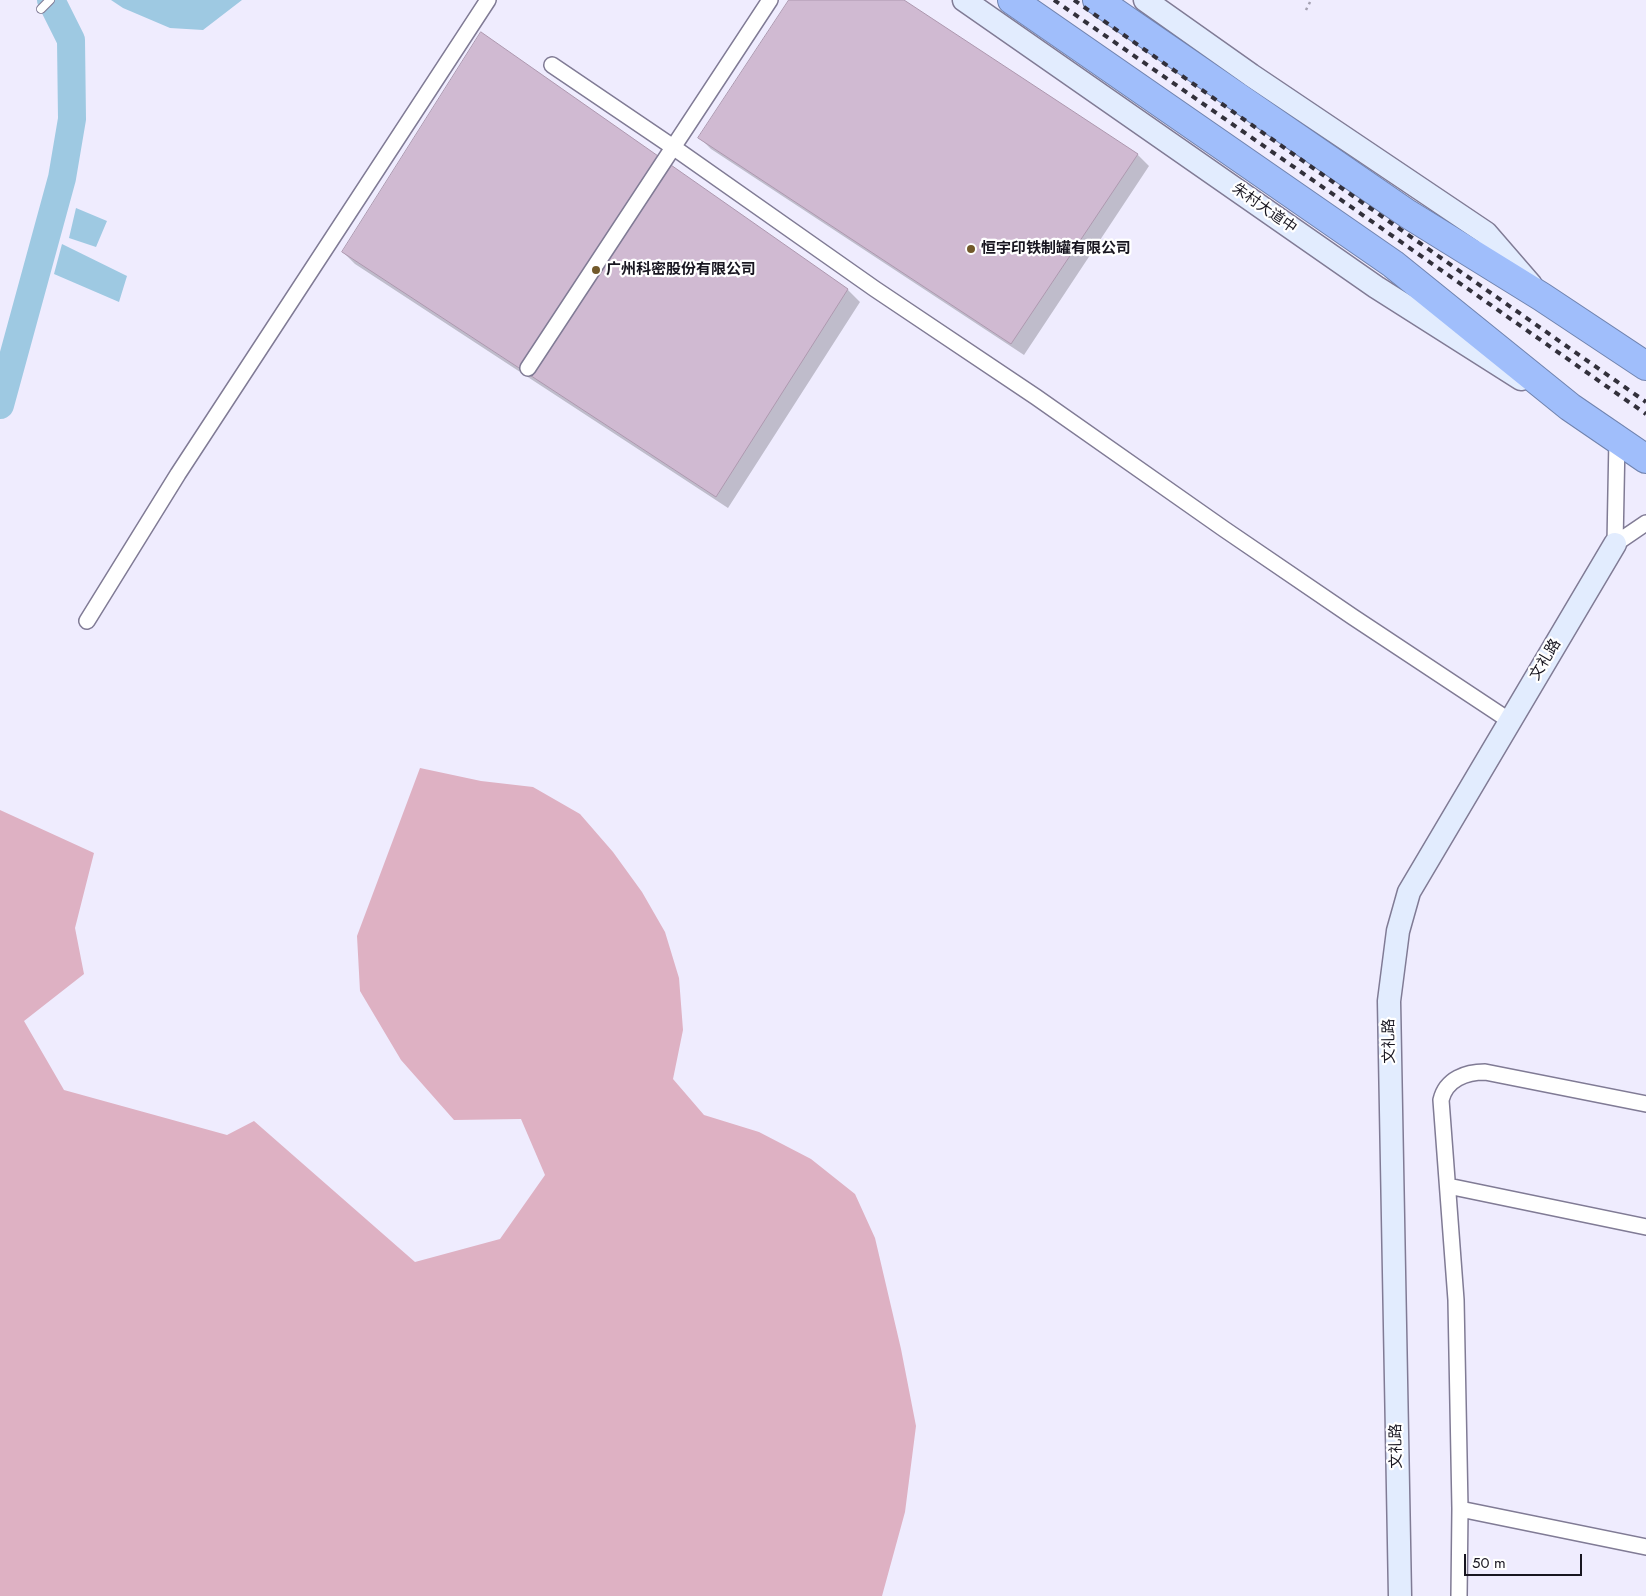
<!DOCTYPE html>
<html>
<head>
<meta charset="utf-8">
<style>
	body { margin:0 }
	#map { position:relative; width:1646px; height:1596px; overflow:hidden; background:#efecfe; font-family:Jost,sans-serif }
	canvas { display:block }
	.scale { position:absolute; left:1464px; top:1554px; width:118px; height:22px; box-sizing:border-box; border:2px solid #181620; border-top:0; padding-left:6px; font-size:15px; line-height:18px; white-space:nowrap; color:#181620; -webkit-text-stroke:4px #fff; paint-order:stroke }
</style>
</head>
<body>
<div id="map">
<canvas width="1646" height="1596"></canvas>
<div class="scale">50 m</div>
</div>
<script>
const context = document.querySelector('canvas').getContext('2d');
context.lineJoin = 'round';
function fillPath(path, color) {
  context.fillStyle = color;
  context.fill(path, 'evenodd');
}
function trace(path, color, width, dash) {
  context.strokeStyle = color;
  context.lineWidth = width;
  context.lineCap = dash ? 'butt' : 'round';
  context.setLineDash(dash || []);
  context.stroke(path);
}
function write(font, color, halo, rows, align = 'center') {
  context.font = font + ' Jost,"Noto Sans SC",sans-serif';
  context.lineWidth = 4.5;
  context.setLineDash([]);
  context.textBaseline = 'middle';
  context.strokeStyle = halo;
  context.fillStyle = color;
  for (const [text, x, y, turn = 0] of rows) {
    context.save();
    context.translate(x, y);
    context.rotate((+turn || 0) * Math.PI / 180);
    context.textAlign = isNaN(turn) ? turn : align;
    if (halo) context.strokeText(text, 0, 0);
    context.fillText(text, 0, 0);
    context.restore();
  }
}
fillPath(new Path2D(`
	M420,768l61,13 52,6 47,27 33,38 29,40 23,40 14,46 4,52 -10,49 31,36 55,17 52,27 44,35 20,44 26,111 15,77 -11,86 -23,84h-882v-786l94,43 -19,75 9,46 -60,47 40,69 163,45 27,-14 161,141 85,-23 45,-64 -24,-56 -67,1 -53,-60 -41,-69 -3,-55z`), '#deb1c3');
fillPath(new Path2D(`
	M111,0h131l-39,30 -33,-2 -47,-20z
	M76,208l31,13 -11,26 -27,-9z
	M62,244l65,32 -8,26 -65,-28z`), '#9ec9e2');
fillPath(new Path2D(`
	M790,0h112l235,154 12,12 -125,189 -313,-206 -12,-12z
	M482,34l366,256 12,12 -132,206 -373,-244 -12,-12z`), '#0003');
trace(new Path2D(`
	M0,405l62,-227 10,-59 -1,-79 -20,-40`), '#9ec9e2', 28);
const building = new Path2D(`
	M789,0h115l234,154 -127,190 -313,-206z
	M481,32l367,257 -132,208 -374,-245z`);
fillPath(building, '#d0bad2');
trace(building, '#ad98af', 1);
const lane = new Path2D(`
	M41,9l9,-9`);
const street = new Path2D(`
	M552,65l121,82 202,142 161,108 188,132 129,88 157,104
	M528,368l242,-368
	M1615,544l2,-105
	M1615,544l31,-21
	M87,621l91,-147 310,-474
	M1448,1186l198,41
	M1460,1509l186,38
	M1459,1596l1,-87 -4,-209 -15,-200c5,-21 25,-28 44,-28l161,32`);
const secondary = new Path2D(`
	M964,0l412,287 145,92
	M1145,0l106,75 235,158 45,52
	M1400,1596l-11,-595 9,-70 11,-39 206,-348`);
const highway = new Path2D(`
	M1012,0l381,264 177,143 76,52
	M1097,0l311,214 134,83 104,69`);
trace(lane, '#807b95', 10);
trace(street, '#807b95', 18);
trace(secondary, '#807b95', 25);
trace(highway, '#7083ae', 30);
trace(new Path2D(`
	M1306,10l5,-10`), '#a4a1b1', 2.5, [2.5, 4]);
trace(lane, '#fff', 8);
trace(street, '#fff', 15);
trace(secondary, '#e2ecfe', 22);
trace(highway, '#a0befb', 28);
trace(new Path2D(`
	M1054,0l283,197 309,217
	M1074,0l572,402`), '#32303b', 4, [6, 6]);
for (const [x, y, r, color] of [
	[971,249,5,"#72592a"],
	[596,270,5,"#72592a"]
]) {
  const dot = new Path2D();
  dot.arc(x, y, r, 0, 2 * Math.PI);
  context.fillStyle = color;
  context.fill(dot);
  trace(dot, '#fff', 2);
}
write('15px', '#181620', '#fff', [
	["朱村大道中",1264,209,35],
	["文礼路",1546,660,-59],
	["文礼路",1390,1041,-91],
	["文礼路",1397,1446,-91]
]);
write('bold 15px', '#181620', '#fff', [
	["恒宇印铁制罐有限公司",981,249],
	["广州科密股份有限公司",606,270]
], 'left');
</script>
</body>
</html>
